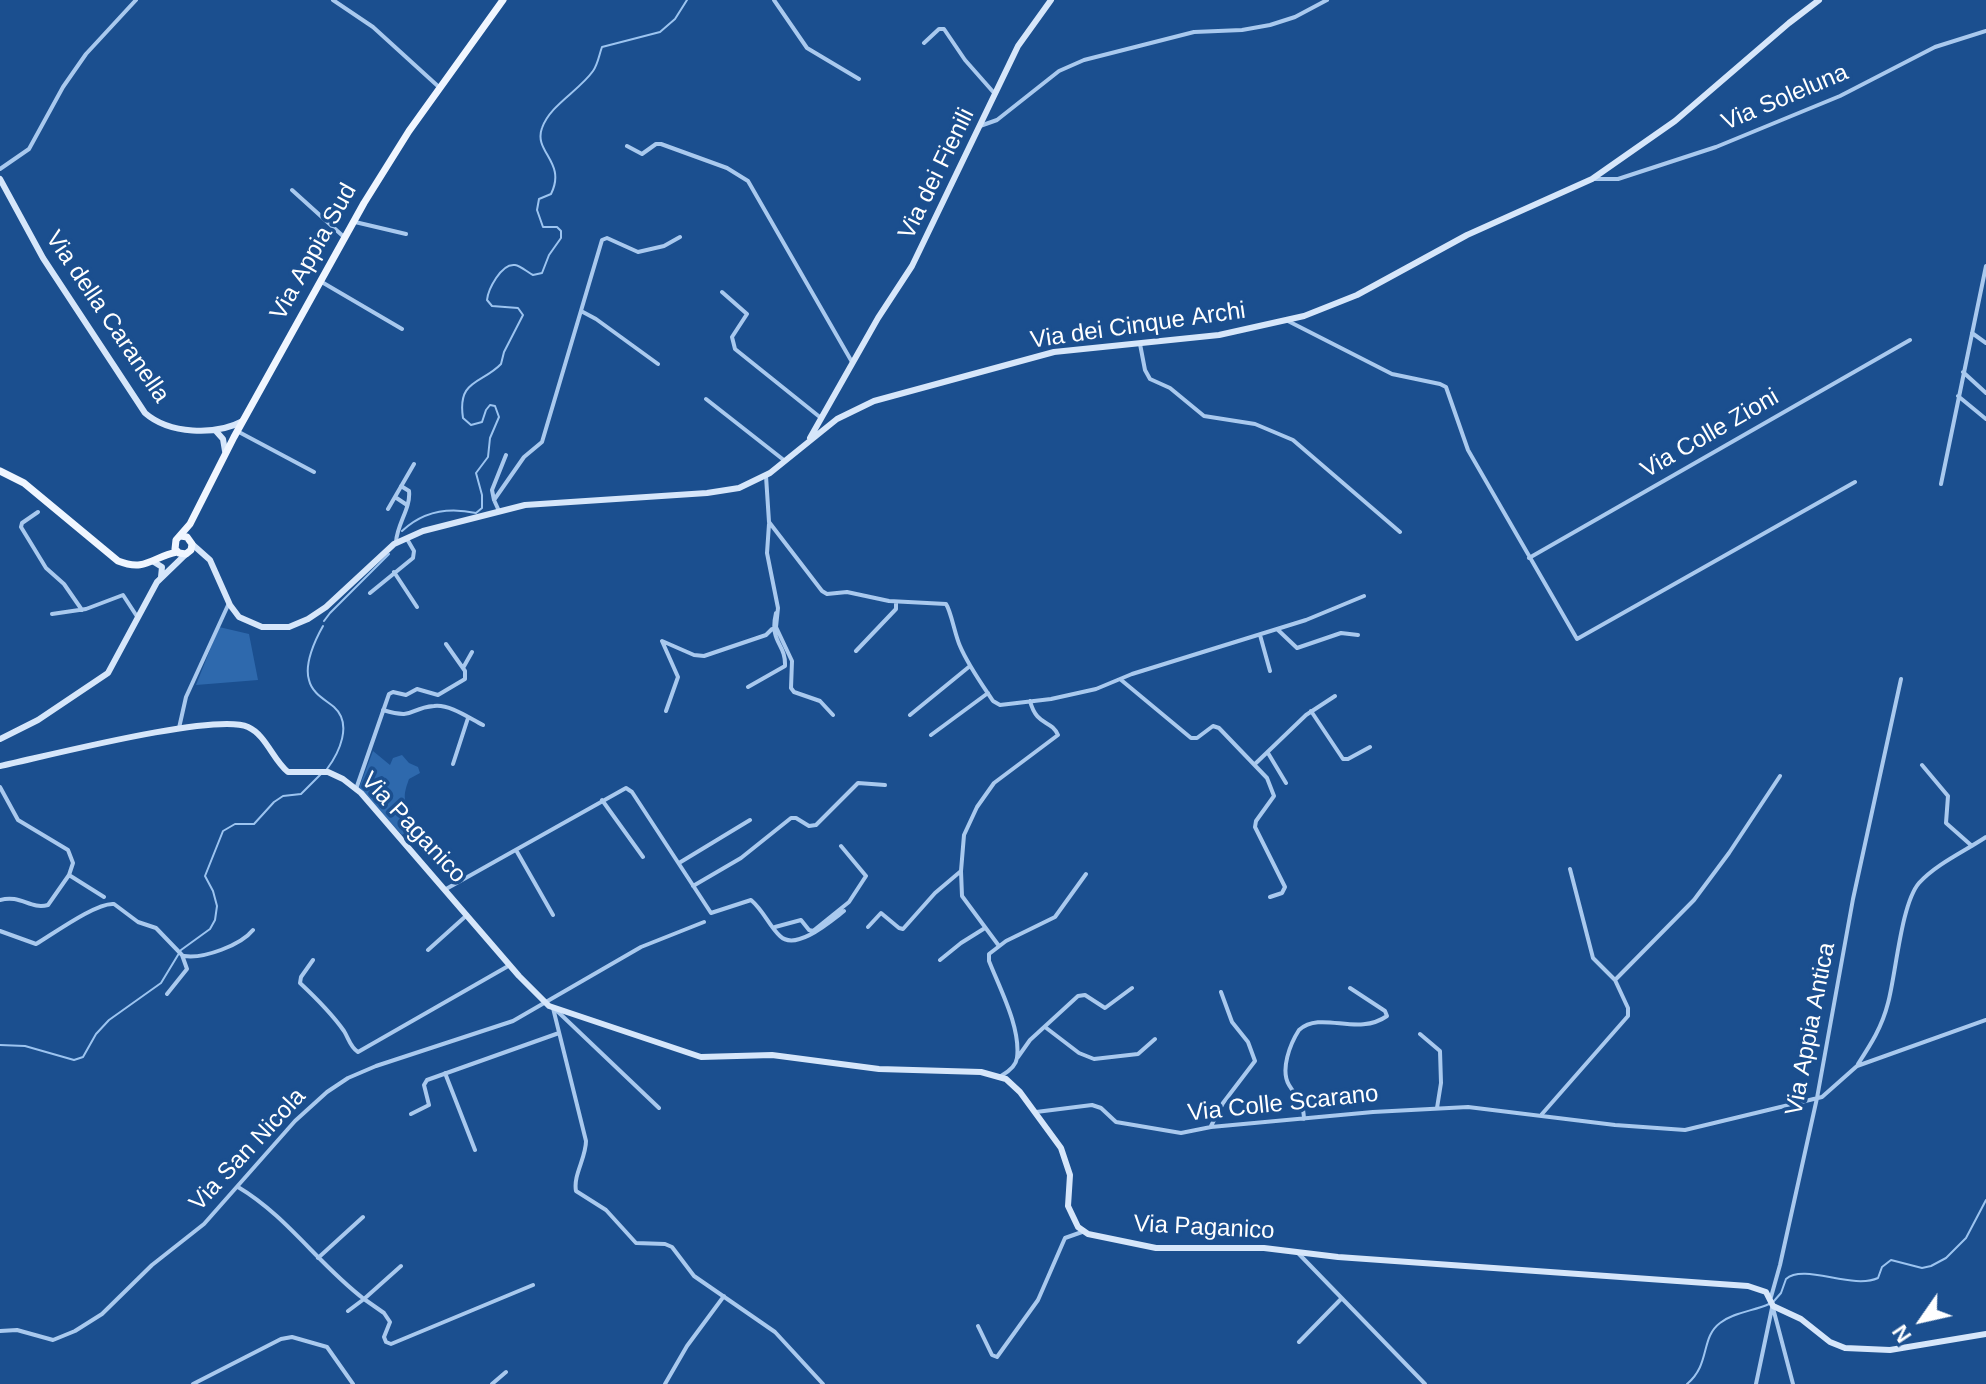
<!DOCTYPE html>
<html>
<head>
<meta charset="utf-8">
<style>
	body { margin:0 }
	#map { position:relative; width:1986px; height:1384px; overflow:hidden; background:#1b4f8f; font-family:Helvetica,sans-serif }
	canvas { display:block }
	.north { position:absolute; left:1882px; top:1280px; width:80px; height:80px; -webkit-text-stroke:6px #1b4f8f; paint-order:stroke; rotate:236deg; font-size:22px; font-weight:700; line-height:32px; text-align:center; color:#fff }
	.north::after { content:''; display:block; margin:auto; width:28px; height:36px; background:#fff; clip-path:polygon(50% 0,100% 100%,50% 72%,0 100%) }
</style>
</head>
<body>
<div id="map">
<canvas width="1986" height="1384"></canvas>
<div class="north">N</div>
</div>
<script>
const context = document.querySelector('canvas').getContext('2d');
context.lineJoin = 'round';
function fillPath(path, color) {
  context.fillStyle = color;
  context.fill(path, 'evenodd');
}
function trace(path, color, width, dash) {
  context.strokeStyle = color;
  context.lineWidth = width;
  context.lineCap = dash ? 'butt' : 'round';
  context.setLineDash(dash || []);
  context.stroke(path);
}
function write(font, color, halo, rows, align = 'center') {
  context.font = font + ' Helvetica,sans-serif';
  context.lineWidth = 7;
  context.setLineDash([]);
  context.textBaseline = 'middle';
  context.strokeStyle = halo;
  context.fillStyle = color;
  for (const [text, x, y, turn = 0] of rows) {
    context.save();
    context.translate(x, y);
    context.rotate((+turn || 0) * Math.PI / 180);
    context.textAlign = isNaN(turn) ? turn : align;
    if (halo) context.strokeText(text, 0, 0);
    context.fillText(text, 0, 0);
    context.restore();
  }
}
fillPath(new Path2D(`
	M219,627l30,7 9,46 -62,5z
	M373,751l17,14 3,-7 9,-3 7,8 9,4 2,6 -11,6c-2,6 -5,13 -4,20 2,15 14,24 -3,36l-43,-47z`), '#2e69ad');
trace(new Path2D(`
	M402,531c21,-20 47,-24 74,-18l6,-5v-13l-6,-22 12,-16 2,-19 9,-21 -4,-11 -5,-1 -4,5 -4,12 -11,3 -8,-7c-6,-39 19,-34 38,-54l3,-12 19,-37 -5,-7 -26,-2 -5,-6c1,-10 14,-37 28,-35 6,1 12,7 18,10l9,-2 7,-18 12,-17v-7l-4,-4h-14l-6,-17 2,-11 12,-5c16,-32 -18,-42 -9,-66 8,-23 37,-37 51,-57 5,-7 6,-16 9,-24l58,-15 15,-13 12,-19
	M324,621l6,-8 59,-59
	M323,626c-8,14 -19,38 -14,54 3,13 15,19 25,27 19,17 5,46 -7,62
	M0,1045l25,1 49,14 9,-3 13,-23 13,-14 52,-37 20,-33 29,-21 5,-9 2,-14 -4,-15 -8,-15 18,-45 12,-7h19l20,-22 9,-6 18,-2 21,-21
	M1774,1301l7,-8 5,-14c18,-16 66,11 92,-1l4,-11 9,-7 31,8 9,-2 15,-8 20,-20 20,-38
	M1687,1384c24,-20 13,-46 33,-61 14,-11 34,-12 49,-19`), '#9cc4f0', 2);
trace(new Path2D(`
	M333,0l40,27 67,61
	M774,0l33,48 52,31
	M924,43l15,-14h5l21,31 30,34
	M980,126l17,-6 62,-49 25,-11 110,-28 48,-2 28,-5 25,-8 32,-17
	M627,146l15,8 14,-10h5l66,24 21,13 104,181
	M0,169l29,-20 34,-62 23,-33 50,-54
	M1595,179h23l98,-32 124,-51 95,-49 51,-16
	M292,190l52,47
	M355,222l51,12
	M320,281l82,48
	M722,292l25,22 -15,23 3,12 86,69
	M581,311l15,8 62,45
	M1288,321l104,53 48,10 6,3 22,63 109,189 278,-157
	M1972,333l14,10
	M1140,344l5,26 5,9 20,9 34,28 51,8 38,16 107,92
	M1963,372l23,21
	M1958,396l28,23
	M706,399l79,62
	M237,431l77,41
	M766,476l3,46 53,69 5,3 20,-2 42,9 57,3c5,7 9,31 14,42 8,19 21,37 33,55l7,4 51,-6 45,-10 36,-15 174,-54 58,-24
	M1941,484l45,-218
	M395,497l12,8
	M494,500l-2,-10 14,-35
	M388,509l26,-45
	M499,511l-5,-11 30,-43 18,-15 60,-202 5,-2 31,14 26,-6 16,-9
	M38,512l-16,11 -1,4 25,41 18,16 18,26
	M769,524l-2,29 11,55 -2,19 16,34 -1,27 3,4 26,9 13,14
	M396,542c1,-18 15,-34 13,-51l-8,-5
	M1529,558l381,-218
	M394,572l23,35
	M370,593l43,-35 1,-7 -7,-12
	M52,614l34,-5 37,-14 15,23
	M1277,629l20,19 44,-15 17,2
	M1260,635l10,36
	M856,651l40,-42v-7
	M463,668l9,-16
	M1120,679l71,59h6l16,-12 6,2 48,50 7,18 -18,25 -1,6 30,60 -3,6 -12,4
	M748,687l37,-21c1,-23 -16,-23 -9,-53
	M383,710c33,10 25,-2 51,-4 16,-2 35,12 49,19
	M666,711l12,-34 -16,-36 32,14 10,1 62,-21 6,-6
	M1311,711l32,48h5l22,-12
	M910,715l60,-49
	M179,728l7,-31 43,-94
	M931,735l57,-42
	M1268,753l18,30
	M453,764l15,-46
	M1255,764l51,-49 29,-19
	M1922,765l26,31 -2,27 26,23
	M0,787l18,33 50,30 5,13 -4,12 -21,30c-18,5 -27,-11 -48,-5
	M356,789l33,-95 4,-2 13,3 11,-6 21,6 27,-16v-8l-19,-27
	M602,800l41,57
	M516,850l37,65
	M679,863l71,-43
	M1570,869l23,89 22,22
	M69,875l35,22
	M693,886l48,-28 50,-40h5l13,8 7,-1 42,-42 27,2
	M446,889l180,-101 6,4 79,121 40,-13c13,11 18,26 29,36 16,16 52,-16 64,-25
	M775,927l26,-7 8,10 4,1 36,-29 17,-26 -25,-30
	M868,927l13,-14 18,15 4,1 32,-36 26,-22
	M0,931l36,13c17,-10 61,-42 78,-40l24,18 18,6 26,27 5,14 -20,25
	M999,946l-37,-50 -1,-25 3,-36 13,-28 17,-24 64,-48c-7,-16 -21,-8 -28,-34
	M428,950l39,-35
	M184,956c20,3 57,-11 69,-26
	M313,960l-12,17 -1,6c15,14 32,31 44,48 5,8 6,16 14,21l152,-87
	M940,960l21,-17 24,-15
	M553,1008l33,133c0,17 -13,34 -10,50l30,19 30,33 29,1 7,3 22,29 81,56 48,52
	M555,1009l104,99
	M1045,1027l34,26 15,6 44,-5 17,-15
	M1420,1034l20,17 1,32 -4,25
	M1018,1057l12,-17 48,-44 7,-1 20,13 27,-20
	M1858,1064c13,-20 24,-37 30,-61 8,-29 13,-99 31,-120 17,-19 46,-32 67,-46
	M445,1073l30,77
	M1001,1076c7,-4 15,-10 16,-18 4,-30 -17,-69 -28,-97v-7l17,-13 49,-24 31,-43
	M1036,1112l56,-7 9,3 15,14 65,11 30,-6 162,-15 95,-5 147,18 70,5 137,-33 35,-31 129,-46
	M411,1114l18,-9 -5,-20 3,-5 132,-47
	M1542,1114l86,-98v-8l-13,-28 79,-80 35,-47 51,-77
	M1304,1119c-1,-20 -6,-19 -15,-34 -9,-15 1,-41 10,-55 23,-20 58,7 88,-14l-2,-5 -35,-23
	M1211,1126l12,-23 32,-42 -7,-19 -16,-20 -11,-30
	M238,1187c49,29 81,78 126,112l37,-33
	M1298,1253l127,131
	M318,1258l45,-41
	M1771,1297l9,-32 37,-167 36,-199 48,-220
	M1773,1308l20,76
	M348,1311l16,-12 20,14 6,9 -6,15 2,5 5,2 142,-59
	M978,1326l14,29 5,2 41,-57 27,-62 17,-6
	M0,1331l17,-1 36,10 22,-9 27,-17 50,-49 52,-41 91,-103 32,-29 21,-14 28,-12 137,-45 128,-74 63,-25
	M1299,1342l42,-43
	M193,1384l88,-45 11,-2 35,10 26,37
	M492,1384l14,-12
	M665,1384l22,-38 37,-50
	M1756,1384l16,-76`), '#a9c9ee', 4);
trace(new Path2D(`
	M0,179l43,79 102,155c24,21 70,23 98,8
	M215,430l8,9 2,12
	M810,438l68,-120 34,-52 106,-220 33,-46
	M192,544l18,16 20,45 9,12 23,10h27l19,-8 18,-12 68,-63 29,-13 102,-26 182,-12 32,-5 31,-15 67,-54 37,-18 180,-49 165,-17 85,-19 53,-21 110,-60 125,-56 83,-58 114,-98 30,-23
	M154,562l8,5 -1,10
	M0,739l38,-19 70,-47 49,-91 29,-28
	M0,766c43,-9 216,-54 248,-39 18,8 25,33 40,45h40l15,7 18,14 158,183 30,30 152,51 71,-2 107,14 102,3 25,7 14,13 41,56 9,27 -2,31 10,21 10,7 68,14h108l74,9 410,29 18,6 7,14 28,13 29,23 15,6 45,2 96,-16`), '#d6e6fa', 6);
trace(new Path2D(`
	M0,471l24,12 94,78c28,11 34,-4 59,-9
	M181,536l6,1 5,7 -1,6 -5,4 -7,-1 -4,-4 1,-9 14,-16 44,-87 130,-234 45,-72 94,-131`), '#f0f6ff', 7);
write('24px', '#fff', '#1b4f8f', [
	["Via Soleluna",1785,98,-23],
	["Via dei Fienili",937,174,-64],
	["Via Appia Sud",314,252,-61],
	["Via della Caranella",107,317,56],
	["Via dei Cinque Archi",1138,326,-8],
	["Via Colle Zioni",1710,434,-30],
	["Via Paganico",413,828,47],
	["Via Appia Antica",1811,1029,-79],
	["Via Colle Scarano",1283,1104,-6],
	["Via San Nicola",248,1150,-47],
	["Via Paganico",1204,1228,3]
]);
</script>
</body>
</html>
